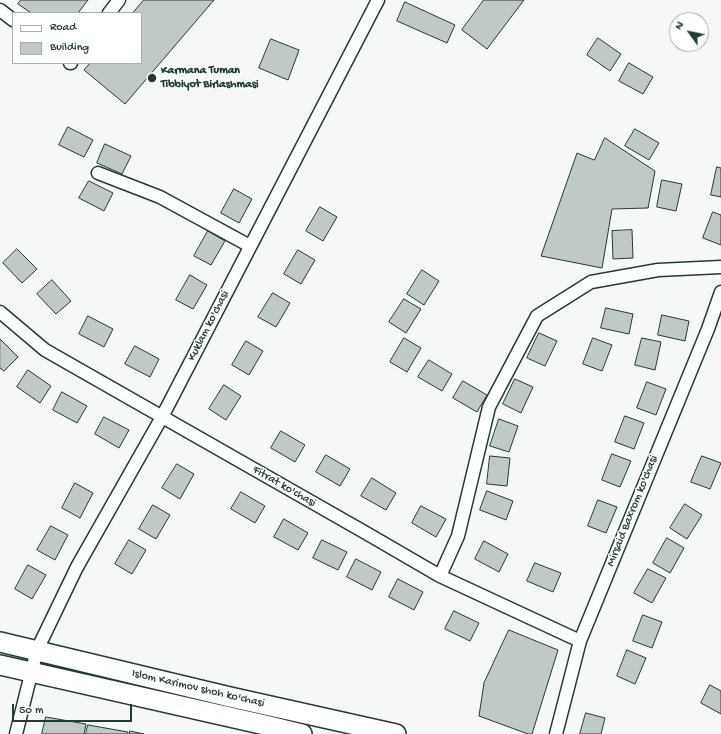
<!DOCTYPE html>
<html>
<head>
<meta charset="utf-8">
<style>
	body { margin:0 }
	#map { position:relative; width:721px; height:734px; overflow:hidden; background:#f6f7f7; font-family:"Gochi Hand",sans-serif }
	canvas { display:block }
	.legend { position:absolute; left:12px; top:12px; width:130px; height:52px; box-sizing:border-box; background:#fff; border:1px solid #a5b1ae; margin:0; padding:5px 7px; list-style:none; font-size:12px; color:#1f3d34 }
	.legend li { display:flex; align-items:center; gap:8px; height:20px }
	.legend b { width:20px; border:1px solid #a5b1ae }
	.north { position:absolute; left:669px; top:12px; width:40px; height:40px; box-sizing:border-box; background:#fff; border:1px solid #a5b1ae; border-radius:50%; rotate:303deg; font-size:11px; font-weight:700; line-height:16px; text-align:center; color:#1f3d34 }
	.north::after { content:''; display:block; margin:auto; width:14px; height:18px; background:#1f3d34; clip-path:polygon(50% 0,100% 100%,50% 72%,0 100%) }
	.scale { position:absolute; left:12px; top:704px; width:120px; height:18px; box-sizing:border-box; border:2px solid #1f3d34; border-top:0; padding-left:5px; font-size:12px; line-height:14px; white-space:nowrap; color:#1f3d34; -webkit-text-stroke:3px #fff; paint-order:stroke }
</style>
</head>
<body>
<div id="map">
<canvas width="721" height="734"></canvas>
<ul class="legend">
<li><b style="height:5px;background:#fff"></b>Road</li>
<li><b style="height:11px;background:#c0c9c6"></b>Building</li>
</ul>
<div class="north">N</div>
<div class="scale">50 m</div>
</div>
<script>
const context = document.querySelector('canvas').getContext('2d');
context.lineJoin = 'round';
function fillPath(path, color) {
  context.fillStyle = color;
  context.fill(path, 'evenodd');
}
function trace(path, color, width, dash) {
  context.strokeStyle = color;
  context.lineWidth = width;
  context.lineCap = dash ? 'butt' : 'round';
  context.setLineDash(dash || []);
  context.stroke(path);
}
function write(font, color, halo, rows, align = 'center') {
  context.font = font + ' "Gochi Hand",sans-serif';
  context.lineWidth = 3;
  context.setLineDash([]);
  context.textBaseline = 'middle';
  context.strokeStyle = halo;
  context.fillStyle = color;
  for (const [text, x, y, turn = 0] of rows) {
    context.save();
    context.translate(x, y);
    context.rotate((+turn || 0) * Math.PI / 180);
    context.textAlign = isNaN(turn) ? turn : align;
    if (halo) context.strokeText(text, 0, 0);
    context.fillText(text, 0, 0);
    context.restore();
  }
}
const building = new Path2D(`
	M21,0h67l-10,13h-47l-13,-9z
	M144,0h70l-89,104 -41,-34 6,-7h51v-50h-8z
	M484,0h40l-37,49 -25,-19z
	M405,2l50,23 -8,18 -50,-22z
	M598,38l23,16 -11,17 -23,-16z
	M271,39l28,11 -11,30 -29,-12z
	M629,63l24,14 -10,17 -24,-13z
	M68,127l25,13 -9,17 -25,-12z
	M635,129l24,14 -10,17 -24,-14z
	M605,138l50,33 -7,37 -36,1 -10,59 -61,-12 36,-103 17,7z
	M105,144l26,12 -9,18 -25,-11z
	M717,167l4,1v29l-10,-2z
	M662,180l20,4 -6,27 -19,-4z
	M89,181l24,12 -9,18 -25,-13z
	M234,189l18,10 -13,24 -18,-10z
	M320,207l17,10 -14,24 -17,-10z
	M713,212l8,3v30l-18,-7z
	M632,230l1,28 -20,1 -1,-28z
	M208,231l17,10 -14,24 -17,-9z
	M17,249l20,20 -15,14 -19,-20z
	M298,250l17,10 -14,24 -17,-10z
	M422,270l17,11 -15,24 -17,-11z
	M190,275l17,10 -14,24 -17,-9z
	M52,280l19,21 -15,13 -19,-20z
	M273,293l17,10 -14,24 -18,-10z
	M404,299l17,10 -15,24 -17,-11z
	M606,308l27,6 -4,20 -28,-6z
	M662,315l27,6 -4,20 -27,-6z
	M88,316l25,13 -9,18 -25,-13z
	M539,333l18,8 -12,25 -18,-8z
	M404,338l17,10 -14,24 -17,-10z
	M593,338l19,7 -10,26 -19,-7z
	M642,338l19,4 -6,28 -20,-5z
	M0,339l18,18 -14,14 -4,-3z
	M246,341l17,10 -14,24 -17,-10z
	M135,346l24,13 -9,18 -25,-13z
	M429,360l23,14 -10,17 -24,-14z
	M28,370l23,16 -11,17 -23,-16z
	M515,379l18,8 -12,26 -18,-9z
	M463,381l24,14 -10,17 -24,-14z
	M647,382l19,7 -10,26 -19,-7z
	M224,385l17,11 -15,24 -17,-11z
	M62,392l25,14 -10,17 -24,-13z
	M625,416l19,7 -10,26 -19,-7z
	M104,417l25,13 -10,18 -24,-14z
	M499,419l19,7 -9,26 -19,-6z
	M281,431l24,14 -10,17 -24,-14z
	M612,454l19,7 -11,26 -18,-7z
	M326,455l24,14 -10,17 -24,-14z
	M490,456l20,2 -3,28 -20,-2z
	M702,456l19,7 -11,26 -19,-7z
	M177,464l17,10 -14,25 -18,-11z
	M372,478l24,15 -10,17 -25,-14z
	M75,483l18,10 -13,25 -18,-10z
	M487,491l26,10 -7,19 -26,-10z
	M241,492l24,14 -10,17 -24,-14z
	M598,500l19,7 -11,26 -18,-7z
	M685,504l17,11 -15,24 -17,-11z
	M153,505l17,10 -14,24 -17,-10z
	M421,506l25,13 -10,18 -24,-14z
	M284,519l24,14 -10,17 -24,-13z
	M51,526l17,9 -13,25 -18,-10z
	M667,538l17,10 -14,25 -17,-10z
	M129,540l17,10 -14,24 -17,-10z
	M322,540l25,12 -9,18 -25,-12z
	M484,541l24,13 -9,18 -24,-13z
	M356,559l25,13 -9,18 -25,-13z
	M535,563l26,10 -8,19 -26,-11z
	M28,565l18,10 -14,24 -17,-10z
	M648,569l18,9 -14,25 -18,-10z
	M398,579l25,13 -9,18 -25,-13z
	M454,611l25,12 -9,18 -25,-12z
	M643,615l19,7 -10,26 -19,-7z
	M509,630l49,20 -26,84h-4l-49,-18 5,-33z
	M627,650l19,8 -11,26 -18,-8z
	M710,685l11,6v23l-20,-11z
	M586,713l19,5 -4,16h-21z
	M46,717l40,7 -2,10h-42z
	M88,725l40,7v2h-42z
	M130,731l14,3h-14z`);
fillPath(building, '#c0c9c6');
trace(building, '#1f3d34', 1);
const street = new Path2D(`
	M0,10l13,10
	M109,13l10,-13
	M70,63h1
	M98,173l62,24 90,49
	M0,312l45,38 321,183 74,43 140,65
	M440,576l18,-40 31,-129 48,-91 54,-34 67,-12 63,-3
	M16,734l21,-84 40,-83 85,-150 216,-417
	M556,734l24,-93 128,-312 13,-37`);
const primary = new Path2D(`
	M0,642l230,55 166,37
	M0,665l265,60 37,9`);
trace(street, '#1f3d34', 15);
trace(primary, '#1f3d34', 22);
trace(street, '#fff', 12);
trace(primary, '#fff', 19);
for (const [x, y, r, color] of [
	[152,78,5,"#1f3d34"]
]) {
  const dot = new Path2D();
  dot.arc(x, y, r, 0, 2 * Math.PI);
  context.fillStyle = color;
  context.fill(dot);
  trace(dot, '#fff', 1.5);
}
write('bold 12px', '#1f3d34', '#fff', [
	["Karmana Tuman",161,71],
	["Tibbiyot Birlashmasi",161,85]
], 'left');
write('12px', '#1f3d34', '#fff', [
	["Kuklam ko'chasi",209,326,-63],
	["Fitrat ko'chasi",284,487,30],
	["Mirsaid Baxrom ko'chasi",633,511,-68],
	["Islom Karimov shoh ko'chasi",198,689,13]
]);
</script>
</body>
</html>
